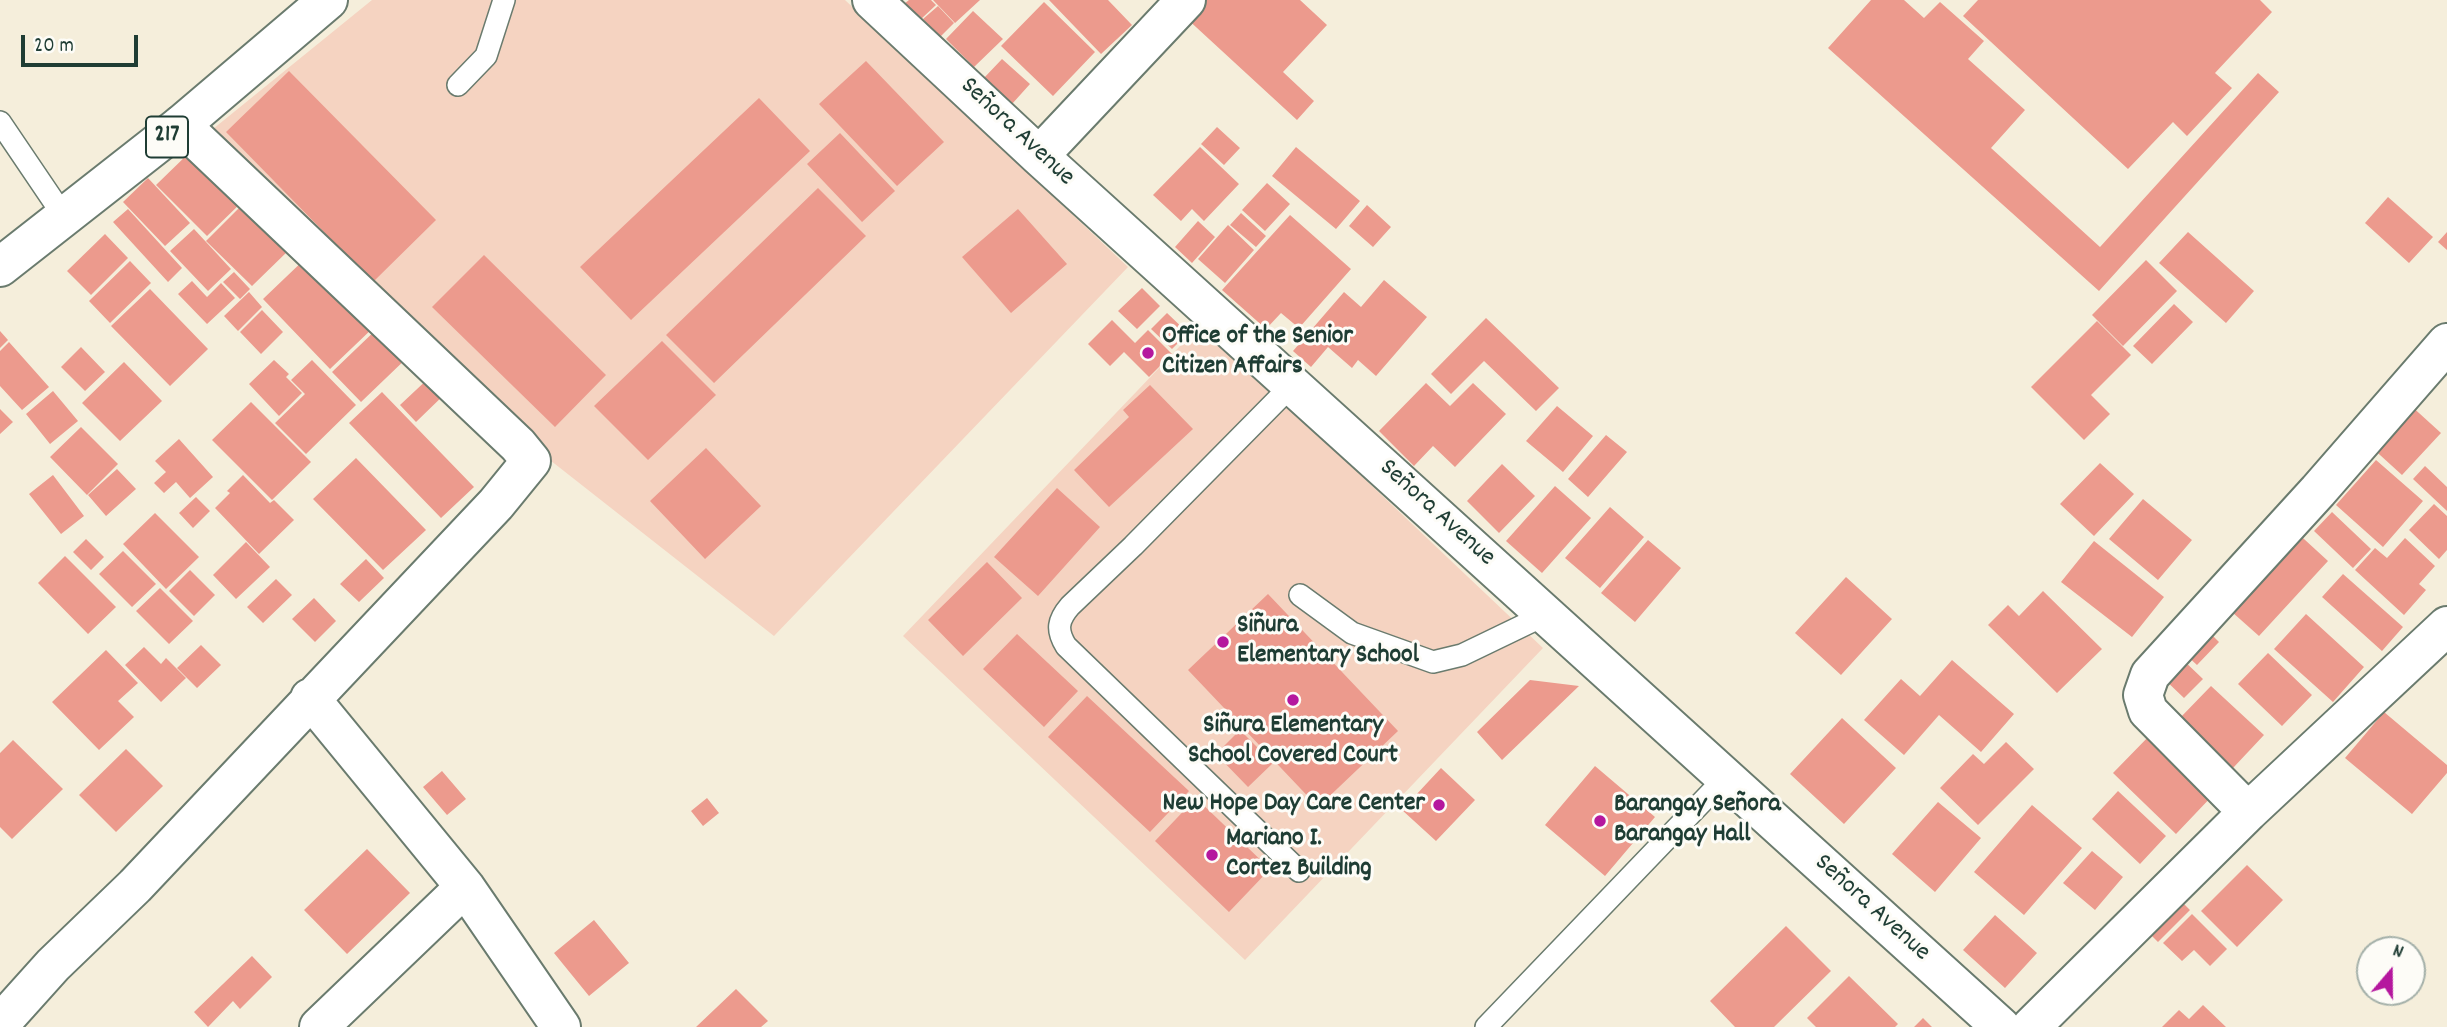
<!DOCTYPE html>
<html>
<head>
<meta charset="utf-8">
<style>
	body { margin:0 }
	#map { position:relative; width:2447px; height:1027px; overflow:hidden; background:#f5eedb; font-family:Dekko,sans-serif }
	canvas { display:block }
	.north { position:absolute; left:2356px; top:936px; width:70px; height:70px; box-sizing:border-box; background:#fdfcf7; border:2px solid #a4b0a9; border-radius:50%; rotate:20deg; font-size:19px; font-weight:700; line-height:28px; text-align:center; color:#1f3d34 }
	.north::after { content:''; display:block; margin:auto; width:24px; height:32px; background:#b5179e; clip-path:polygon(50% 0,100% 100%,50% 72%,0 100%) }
	.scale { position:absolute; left:21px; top:35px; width:117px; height:32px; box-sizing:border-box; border:4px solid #1f3d34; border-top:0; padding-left:9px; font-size:21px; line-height:24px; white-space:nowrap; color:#1f3d34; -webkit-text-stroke:5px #fdfcf7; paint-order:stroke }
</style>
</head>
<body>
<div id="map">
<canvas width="2447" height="1027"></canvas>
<div class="north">N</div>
<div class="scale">20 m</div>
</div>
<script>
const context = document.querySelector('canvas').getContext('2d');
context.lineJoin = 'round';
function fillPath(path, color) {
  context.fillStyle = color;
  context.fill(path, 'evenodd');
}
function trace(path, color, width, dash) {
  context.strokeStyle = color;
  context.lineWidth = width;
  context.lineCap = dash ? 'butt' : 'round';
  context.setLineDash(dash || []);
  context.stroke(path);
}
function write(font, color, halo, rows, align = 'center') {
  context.font = font + ' Dekko,sans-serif';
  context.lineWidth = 6;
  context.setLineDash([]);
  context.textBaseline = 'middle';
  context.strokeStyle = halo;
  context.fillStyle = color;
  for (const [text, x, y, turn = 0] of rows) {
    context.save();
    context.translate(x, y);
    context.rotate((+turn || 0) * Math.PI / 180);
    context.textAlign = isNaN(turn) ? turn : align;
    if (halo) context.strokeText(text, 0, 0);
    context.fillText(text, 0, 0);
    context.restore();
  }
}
fillPath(new Path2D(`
	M372,0h473l283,267 -354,369 -233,-183 -328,-324z
	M1201,324l342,324 -298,312 -342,-324z`), '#f5d3c1');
fillPath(new Path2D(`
	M909,0h22l5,5 -16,15 -16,-16z
	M933,0h47l-25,23z
	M1049,0h59l24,25 -31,29z
	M1199,0h101l27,25 -44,47 31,29 -17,19 -113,-104z
	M1871,0h33l20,18 16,-16 44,39 -16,18 57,51 -34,38 109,99 158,-174 21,19 -180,199 -271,-243z
	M1978,0h282l12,12 -57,61 17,15 -45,48 -14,-14 -45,47 -165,-153z
	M1044,2l51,50 -42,44 -52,-50z
	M938,6l16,17 -14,14 -17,-18z
	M973,11l30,28 -29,28 -28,-28z
	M1002,59l28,25 -18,20 -29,-25z
	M866,61l78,81 -47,44 -78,-82z
	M289,71l147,149 -63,62 -147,-150z
	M759,98l51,53 -179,169 -51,-53z
	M1217,127l23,21 -16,17 -23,-21z
	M840,133l55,58 -33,31 -55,-58z
	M1200,147l39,37 -35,37 -12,-12 -11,12 -28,-26z
	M1296,147l64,54 -24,28 -64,-53z
	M192,150l51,51 -36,35 -51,-51z
	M148,178l42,45 -25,23 -42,-44z
	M1267,183l23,21 -25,27 -23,-21z
	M818,188l48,48 -152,147 -48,-48z
	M2388,197l45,40 -24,26 -44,-40z
	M244,203l46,46 -38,37 -46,-45z
	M1367,205l24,22 -18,20 -24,-21z
	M128,209l54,59 -14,14 -55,-60z
	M1018,209l49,55 -56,49 -49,-56z
	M1241,213l25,23 -10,11 -26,-22z
	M1290,215l61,54 -52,59 -18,-15 -15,16 -44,-39z
	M1198,221l17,16 -23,26 -17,-16z
	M1228,225l26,25 -29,33 -27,-24z
	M194,229l37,40 -23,22 -38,-40z
	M2188,232l66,59 -28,32 -67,-60z
	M2447,232v18l-9,-8z
	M105,234l23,24 -37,37 -24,-24z
	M484,255l122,120 -51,52 -123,-120z
	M308,256l67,70 -45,43 -67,-70z
	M2146,260l31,31 -54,55 -31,-31z
	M130,261l21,22 -41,40 -21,-22z
	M234,272l16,17 -10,10 -17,-17z
	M1384,280l43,37 -51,59 -18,-16 -6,8 -24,-21 -17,20 -18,-16 51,-59 17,15z
	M192,281l15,16 14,-14 14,15 -28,26 -29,-30z
	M1142,288l18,18 -23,23 -19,-18z
	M150,289l58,60 -38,37 -59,-60z
	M249,292l13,15 -24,24 -14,-15z
	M2174,304l19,18 -41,42 -19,-18z
	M262,310l21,22 -22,22 -21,-22z
	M1167,313l21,20 -16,16 -21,-20z
	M1486,318l73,70 -23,23 -52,-50 -33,33 -20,-20z
	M1112,320l23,23 13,-13 24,24 -23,23 -25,-25 -14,14 -22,-22z
	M2097,321l34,34 -40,40 19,19 -26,26 -53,-53z
	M381,325l29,30 -49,47 -29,-30z
	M0,331l8,9 -8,8z
	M662,341l54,54 -68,65 -54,-54z
	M9,342l40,45 -27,23 -22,-24v-35z
	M81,347l24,25 -20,19 -24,-24z
	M274,360l15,14 -3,3 16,16 -23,23 -30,-32z
	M312,360l44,45 -50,49 -31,-31 30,-29 -14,-14z
	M124,362l38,39 -42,40 -38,-38z
	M432,375l16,16 -32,31 -16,-17z
	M1426,383l24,23 23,-23 33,31 -51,53 -22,-21 -19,20 -35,-35z
	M1150,385l43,44 -84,78 -35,-37 55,-53 -6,-7z
	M53,391l25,30 -28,23 -24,-30z
	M382,392l92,95 -33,31 -92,-95z
	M251,402l60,60 -39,38 -60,-60z
	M2408,403l33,30 -39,42 -33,-30z
	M1557,406l36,30 -30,36 -37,-31z
	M0,409l13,13 -13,12z
	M81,427l37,37 -31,31 -37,-38z
	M1606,435l21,17 -39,45 -20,-18z
	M179,439l34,38 -23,21 -14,-16 -12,11 -10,-10 12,-11 -11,-11z
	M706,448l55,58 -56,53 -55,-58z
	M356,458l70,72 -43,40 -70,-71z
	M2376,460l47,41 -40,46 -47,-42z
	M2100,463l34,31 -40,42 -34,-32z
	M1502,464l33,32 -36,37 -32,-32z
	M2425,466l22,21v24l-34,-32z
	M117,469l19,20 -30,27 -18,-21z
	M53,475l31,41 -23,18 -32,-40z
	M243,475l27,28 4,-3 20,20 -35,34 -44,-46 15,-15 -3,-2z
	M1555,486l36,32 -49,55 -36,-32z
	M1057,488l43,39 -62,69 -44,-39z
	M196,497l14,14 -17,17 -14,-15z
	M2143,499l49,41 -34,40 -49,-41z
	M2434,504l13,12v34l-8,9 -30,-29z
	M1610,507l34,30 -44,51 -35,-30z
	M2332,512l39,37 -18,19 -39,-37z
	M155,513l44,44 -33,32 -43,-45z
	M2292,528l36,33 -69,75 -36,-32z
	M2405,538l30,28 -16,18 7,6 -22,25 -49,-45 20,-22 12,10z
	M86,539l18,18 -13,13 -18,-18z
	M1648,540l33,28 -46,54 -34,-29z
	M2094,541l70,56 -32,40 -71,-55z
	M246,542l24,25 -34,32 -23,-24z
	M123,551l33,33 -24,23 -33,-33z
	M65,556l51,51 -28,27 -50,-51z
	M366,559l18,19 -25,24 -19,-18z
	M987,562l35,36 -59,58 -35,-36z
	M190,570l25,25 -21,21 -25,-25z
	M2343,574l60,53 -21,24 -60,-54z
	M1846,577l46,42 -51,56 -46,-42z
	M276,579l16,16 -29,28 -16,-16z
	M160,588l33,33 -24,23 -33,-33z
	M2043,591l59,58 -45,44 -69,-68 20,-20 11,11z
	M1268,594l130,137 -80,76 -130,-137z
	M314,598l22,23 -21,21 -23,-23z
	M2306,614l58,53 -31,35 -59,-53z
	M2207,630l12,12 -22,23 -12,-11z
	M1017,634l61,57 -34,36 -61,-58z
	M201,645l20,20 -24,23 -20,-20z
	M144,647l17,17 5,-6 20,20 -25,24 -36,-37z
	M106,650l32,33 -20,18 16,16 -35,33 -47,-48z
	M2268,653l44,42 -30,31 -44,-42z
	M2180,657l23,22 -19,19 -22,-21z
	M1952,660l62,54 -33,38 -42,-37 -35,40 -40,-35 37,-41 19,17z
	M1530,680l49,6 -77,74 -25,-28z
	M2211,686l53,49 -31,33 -54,-49z
	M1087,696l102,95 -39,41 -102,-95z
	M2384,712l63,53v8l-35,41 -67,-56z
	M1842,718l54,50 -52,56 -54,-50z
	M1240,730l33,33 -25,24 -32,-33z
	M2152,733l62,61 -38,40 -63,-61z
	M13,740l50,49 -51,50 -12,-12v-74z
	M2006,742l28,27 -56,56 -38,-37 33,-34 11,10z
	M126,749l37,37 -47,46 -37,-37z
	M1595,766l60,51 -50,59 -60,-51z
	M1441,768l34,32 -39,41 -34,-31z
	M442,771l24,28 -19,16 -24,-28z
	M2118,791l48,45 -26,28 -48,-45z
	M707,798l12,15 -16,13 -12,-15z
	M1196,798l74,71 -41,43 -74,-71z
	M1938,802l43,36 -46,54 -43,-38z
	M2032,805l50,43 -58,67 -50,-43z
	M367,849l43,44 -63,61 -43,-44z
	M2092,851l31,26 -28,33 -32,-27z
	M2247,865l36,35 -46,47 -36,-36z
	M2177,897l13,13 -32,32 -13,-13z
	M2192,914l35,35 -17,17 -16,-16 -12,11 -19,-18z
	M1995,915l42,38 -32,35 -42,-38z
	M594,920l35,43 -40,33 -35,-43z
	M1786,926l45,45 -57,56h-39l-25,-26z
	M252,956l20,21 -32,32 -7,-8 -25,26 -14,-15z
	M1849,976l49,48 -3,3h-79l-9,-9z
	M736,989l32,32 -7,6h-65z
	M2203,1005l23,22h-64l17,-17 10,9z
	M1923,1018l9,9h-18z`), '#ec9a8d');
const service = new Path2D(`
	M458,85l28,-29 18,-56
	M0,122l65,96
	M1292,385l-159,161 -63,60c-12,14 -14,24 -4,40l233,225
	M1300,595l52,38 81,29 29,-7 85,-41
	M1486,1027l240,-250`);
const minor = new Path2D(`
	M872,0l167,156 962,871
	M1039,156l147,-156
	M310,698l155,189 96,140
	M2248,812l-100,-101 -5,-16 7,-20 168,-184 129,-148
	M0,1024l53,-59 82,-79 361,-382 35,-43 -13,-16 -337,-320
	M319,1027l146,-140
	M2031,1027l217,-215 199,-186`);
const primary = new Path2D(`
	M0,267l181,-142 147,-125`);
trace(service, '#6a7b6e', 24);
trace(minor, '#6a7b6e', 42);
trace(primary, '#6a7b6e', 42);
trace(service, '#fff', 21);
trace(minor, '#fff', 38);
trace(primary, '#fff', 38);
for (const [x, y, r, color] of [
	[1148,353,7,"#b5179e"],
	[1223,642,7,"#b5179e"],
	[1293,700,7,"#b5179e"],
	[1439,805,7,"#b5179e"],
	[1600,821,7,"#b5179e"],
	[1212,855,7,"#b5179e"]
]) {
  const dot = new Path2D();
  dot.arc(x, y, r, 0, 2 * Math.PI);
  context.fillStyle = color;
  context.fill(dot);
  trace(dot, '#fdfcf7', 2.5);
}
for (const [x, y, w] of [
	[167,137,42]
]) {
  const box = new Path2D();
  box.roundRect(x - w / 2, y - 20.5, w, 41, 5);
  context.fillStyle = '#fdfcf7';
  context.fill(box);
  trace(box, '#1f3d34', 2);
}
write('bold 24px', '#1f3d34', null, [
	["217",167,137]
]);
write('26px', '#1f3d34', '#fdfcf7', [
	["Señora Avenue",1016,133,43],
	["Señora Avenue",1436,514,42],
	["Señora Avenue",1871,909,42]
]);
write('bold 26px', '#1f3d34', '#fdfcf7', [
	["Office of the Senior",1162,338],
	["Citizen Affairs",1162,368],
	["Siñura",1237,627],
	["Elementary School",1237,657],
	["Siñura Elementary",1293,727,"center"],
	["School Covered Court",1293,757,"center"],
	["New Hope Day Care Center",1425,805,"right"],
	["Barangay Señora",1614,806],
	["Barangay Hall",1614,836],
	["Mariano I.",1226,840],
	["Cortez Building",1226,870]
], 'left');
</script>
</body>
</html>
